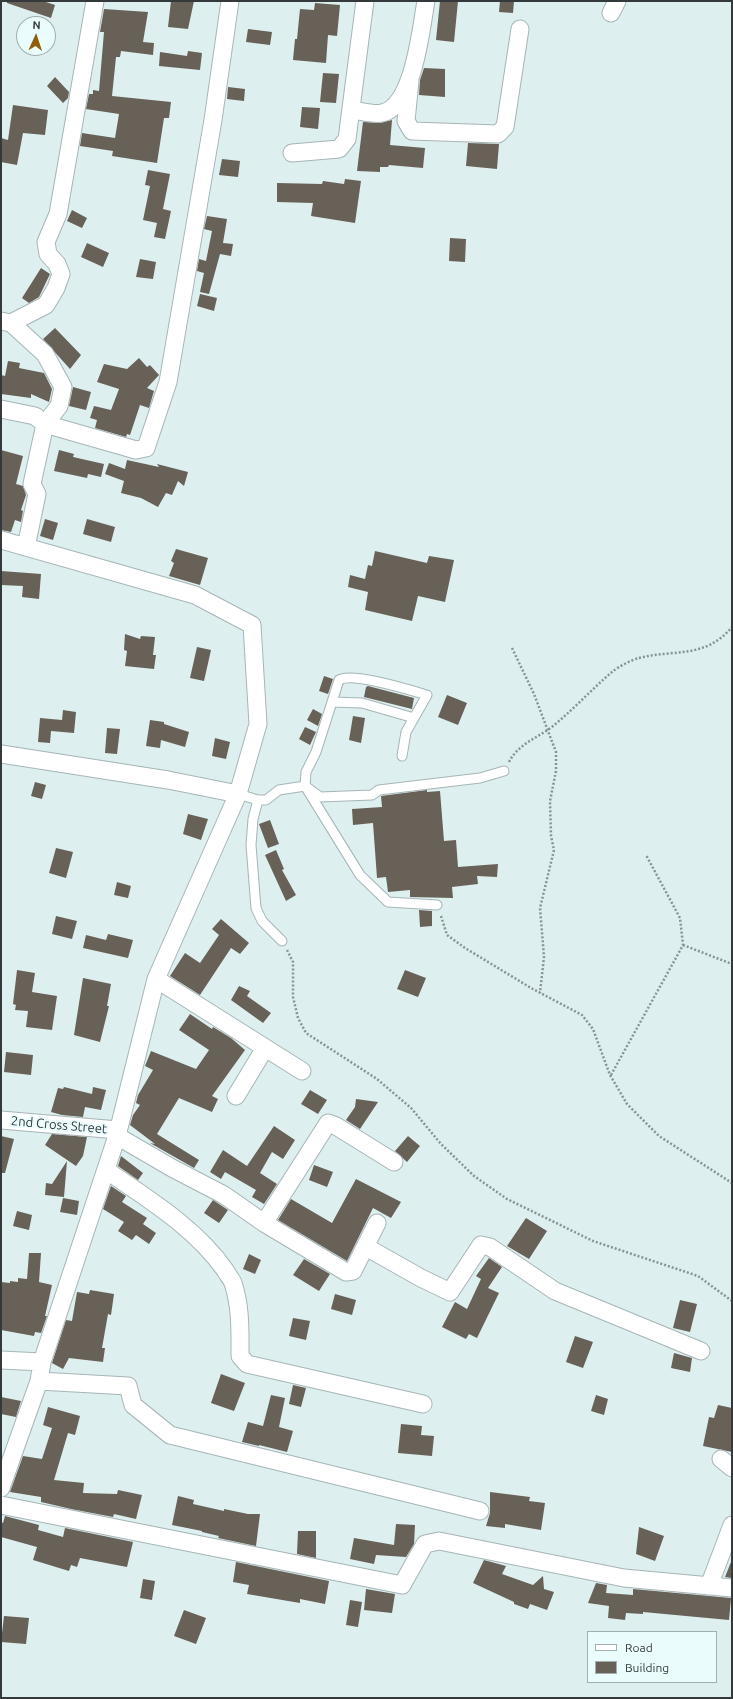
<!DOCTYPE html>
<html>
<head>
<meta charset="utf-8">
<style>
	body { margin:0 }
	#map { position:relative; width:733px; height:1699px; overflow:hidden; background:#deeff0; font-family:Ubuntu,sans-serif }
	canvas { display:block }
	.frame { position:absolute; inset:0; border:2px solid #343a3b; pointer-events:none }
	.legend { position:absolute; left:587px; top:1631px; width:130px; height:52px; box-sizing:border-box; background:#ebfcfd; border:1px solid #a2aeaf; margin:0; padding:5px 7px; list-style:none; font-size:12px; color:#343a3b }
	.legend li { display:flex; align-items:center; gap:8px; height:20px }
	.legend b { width:20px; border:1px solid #a2aeaf }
	.north { position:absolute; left:16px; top:16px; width:40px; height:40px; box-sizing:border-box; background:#ebfcfd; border:1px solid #a2aeaf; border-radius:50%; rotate:3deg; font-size:11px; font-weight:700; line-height:16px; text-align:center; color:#343a3b }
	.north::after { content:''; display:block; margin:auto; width:14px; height:18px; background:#905f0c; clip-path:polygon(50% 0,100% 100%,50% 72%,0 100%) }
</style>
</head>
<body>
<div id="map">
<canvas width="733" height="1699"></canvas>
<div class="frame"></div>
<ul class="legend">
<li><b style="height:5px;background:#fff"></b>Road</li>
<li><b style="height:11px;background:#686157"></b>Building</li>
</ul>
<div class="north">N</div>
</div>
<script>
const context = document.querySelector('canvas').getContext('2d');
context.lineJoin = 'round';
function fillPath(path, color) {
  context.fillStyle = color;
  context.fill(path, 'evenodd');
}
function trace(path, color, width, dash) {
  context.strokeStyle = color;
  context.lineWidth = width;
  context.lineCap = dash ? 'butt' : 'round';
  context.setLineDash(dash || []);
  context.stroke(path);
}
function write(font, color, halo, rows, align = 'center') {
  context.font = font + ' Ubuntu,sans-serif';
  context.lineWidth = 4;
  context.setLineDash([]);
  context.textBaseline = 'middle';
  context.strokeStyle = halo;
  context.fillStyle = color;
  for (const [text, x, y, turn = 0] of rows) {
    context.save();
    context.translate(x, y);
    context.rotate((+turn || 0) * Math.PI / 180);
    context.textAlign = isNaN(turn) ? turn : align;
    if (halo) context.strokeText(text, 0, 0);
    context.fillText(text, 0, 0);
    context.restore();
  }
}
fillPath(new Path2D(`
	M7,1h36l12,4 -4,13 -44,-15z
	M171,1h23l-6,28 -20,-2z
	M440,1h18l-4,41 -18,-2z
	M500,1h14l-1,12 -14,-1z
	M315,3l25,2 -3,31 -9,-1 -2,28 -33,-3 2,-21h2l3,-30 14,1z
	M104,9l44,3 -5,30 11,1 -1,12 -32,-4 -1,6h-4l-4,39 59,6 -2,16h-5l-7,45 -45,-7 1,-5 -33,-5 2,-13 33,5 4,-24 -33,-5 3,-15h4v-4l6,1 5,-59h-4z
	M248,29l24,3 -2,13 -24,-3z
	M188,51l14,2 -2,17 -41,-4 1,-14 27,4z
	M424,68l21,1v28l-26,-2 1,-15z
	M323,73l16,1 -3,29 -16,-1z
	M55,77l14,15 -1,6 -5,5 -16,-17z
	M228,87l17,2 -1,12 -17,-2z
	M13,105l35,5 -3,25 -22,-2 -6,32 -16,-3v-24l7,2z
	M302,107l18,1 -2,21 -18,-2z
	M392,120l-2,25 35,3 -2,20 -34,-3 -1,2h-8v5l-23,-1 6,-49 17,1z
	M468,143l31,1 -2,25 -31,-3z
	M222,159l18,2 -2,16 -19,-2z
	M148,170l22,4 -7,35 8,2 -6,28 -11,-2 3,-14 -14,-3 7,-34 -5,-1z
	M345,179l16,2 -6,42 -44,-7 2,-13 -36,-1v-19l45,1 1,-3 21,3z
	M72,210l15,8 -5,10 -15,-7z
	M207,216l20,3 -4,24 10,1 -2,12 -11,-2 -11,40 -9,-2 4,-19 -7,-2 2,-12 7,2 6,-30 -8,-2z
	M450,238l16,1 -1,23 -16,-1z
	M87,243l22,10 -6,14 -22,-10z
	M140,259l16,3 -3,17 -17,-2z
	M41,268l9,6 -11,23 -10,6 -7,-5z
	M200,294l17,4 -3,13 -17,-5z
	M55,328l26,27 -11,14 -27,-30z
	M139,358l8,9 3,-2 9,10 -12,13 7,3 -5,17 -9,-3 -10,30 -3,-1 -1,3 -31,-9 2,-8 -7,-2 4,-12 17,4 8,-21 -22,-7 7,-18 23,5z
	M8,361l12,2 -1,5 25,5 8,16 -3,13 -18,-8v4l-30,-4v-19l4,1z
	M73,387l18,5 -5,18 -17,-4z
	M1,450l22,6 -7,28 7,2 3,9 -5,15 2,1 -2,11 -6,-2 -4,12 -10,-2z
	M59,450l15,4 -1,3 31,7 -3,13 -13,-3 -1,4 -33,-7z
	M127,460l32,7 -2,-3 31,8 -4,14 -6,-5 -6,14 -6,-2 -8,14 -17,-9 -20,-5 3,-12 -19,-7 4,-11 16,6z
	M45,519l13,4 -5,17 -13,-4z
	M87,519l28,8 -4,15 -28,-8z
	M176,549l32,9 -8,27 -31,-9 5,-13 -3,-2z
	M375,551l52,12 2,-7 25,4 -9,42 -27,-6 -6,25 -47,-11 3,-18 -20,-5 2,-12 15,4 3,-14 4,1z
	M1,571l40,3 -2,25 -17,-2 1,-11 -22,-1z
	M125,634l15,5 1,-3 14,1 -2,18h3l-2,14 -29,-3 2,-15 -3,-1z
	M197,647l14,3 -7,31 -14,-3z
	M324,676l9,3 -5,15 -9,-3z
	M368,686l46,12 -2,11 -48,-12 2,-10z
	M447,695l20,8 -9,22 -20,-8z
	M313,709l9,5 -4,12 -11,-6z
	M63,710l13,2 -2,21 -23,-2 -1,12 -12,-1 2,-24 22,2z
	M353,716l12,2 -4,25 -12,-3z
	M150,720l14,2v2l25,8 -4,15 -24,-7 -1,8 -14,-2z
	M305,727l11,5 -6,13 -11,-6z
	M107,728l13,1 -3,25 -12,-1z
	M215,738l15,4 -4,17 -14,-3z
	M35,782l11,3 -4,14 -11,-3z
	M427,790v2l13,-1 4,50 12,-1 2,27 40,-3 -1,13 -20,-1 1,8 -26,3 1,11 -43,-1v-7l-22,2 -2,-15 -9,1 -4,-55 -20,2 -1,-16 30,-2 -1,-11z
	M188,814l20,5 -7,21 -18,-6z
	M270,820l9,24 -11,4 -9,-24z
	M56,848l17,4 -7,26 -17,-5z
	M276,850l8,19 -2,1 14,25 -10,6 -21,-46z
	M117,882l14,4 -3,12 -14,-3z
	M419,910l13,1v15l-12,1z
	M56,916l21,5 -5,18 -20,-5z
	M221,919l28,24 -9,11 -9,-6 -31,47 -30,-19 15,-23 15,10 19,-28 -7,-6z
	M108,934l25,6 -5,18 -45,-10 3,-13 20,5z
	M17,970l18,3 -3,19 25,4 -5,34 -26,-3 2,-16 -13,-1 1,-5 -3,-1z
	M405,970l21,8 -8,19 -21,-8z
	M83,978l28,6 -4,22h2l-9,36 -26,-7z
	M239,986l11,5 -3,5 24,17 -8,10 -32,-23z
	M190,1014l22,15 1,-2 18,11 14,12 -33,46 6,3 -6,13 -33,-14 -22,36 42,26 -5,8 -44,-25 5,1 -25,-19 3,-10 7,-10 -4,-2 2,-8 15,-25 -8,-4 6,-15 45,18 13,-19 -30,-20z
	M6,1052l27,3 -2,20 -27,-3z
	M64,1087l28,7 1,-7 13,3 -5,20 -16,-3 -2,10 -21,-2 -11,-3 7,-24 5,1z
	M310,1090l17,10 -9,14 -17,-10z
	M356,1099l22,3 -18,27 -14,-9 9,-13z
	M274,1126l21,14 -12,19 -11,-7 -12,21 17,11 -13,20 -12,-7 4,-7 -31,-18 -4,7 -11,-7 13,-22 24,16z
	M52,1134l35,3 -4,19 -7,10 -31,-21z
	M1,1136l13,3 -9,34h-4z
	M408,1136l12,10 -13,16 -12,-11z
	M121,1156l22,17 -5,7 -20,-14z
	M67,1161l-3,36 -19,-2 1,-12 6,1z
	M314,1165l19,7 -6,15 -18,-7z
	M356,1179l45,23 -10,16 -18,-10 -26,53 -69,-41 13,-21 41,24z
	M111,1186l15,10 -4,6 25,16 -4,6 13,9 -7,11 -13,-9 -4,5 -14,-9 6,-9 -21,-13z
	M63,1198l16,3 -2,14 -17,-3z
	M213,1200l15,10 -9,13 -15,-10z
	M17,1211l15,4 -3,15 -16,-4z
	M526,1218l21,13 -18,28 -22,-13z
	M29,1253h12l-2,29 13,3 -7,31h2l-6,17 -6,-1 -1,4 -33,-6v-48l9,1v-2l8,1v-4l9,1z
	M249,1254l12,6 -6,14 -12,-5z
	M489,1258l13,9 -14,21 11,5 -22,45 -8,-4 -3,5 -24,-12 13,-25 12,7 14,-30 -5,-3z
	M304,1259l26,15 -11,17 -26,-16z
	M90,1290l24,4 -3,21 -3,-1 -6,34h3l-2,14 -34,-4 -6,11 -11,-6 14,-43 6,1 5,-29 12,2z
	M335,1294l21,6 -4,15 -21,-6z
	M680,1300l17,4 -7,28 -17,-4z
	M293,1318l17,3 -4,19 -17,-4z
	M575,1336l18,6 -10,26 -17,-6z
	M674,1353l18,5 -2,14 -19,-4z
	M221,1374l24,9 -11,28 -23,-8z
	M293,1385l13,3 -5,19 -12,-3z
	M271,1395l14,3 -6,29 14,4 -6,21 -28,-7v1l-17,-4 6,-20 15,4z
	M596,1395l12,4 -4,16 -13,-4z
	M1,1397l20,4 -5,16 -15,-3z
	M718,1405l14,3v44l-29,-6 6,-29 5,1z
	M48,1407l32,9 -5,19 -7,-2 -14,47 30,3 -1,10 34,1 1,-4 24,5 -6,24 -22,-5 -1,3 -42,-8 -30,-7v-5l-31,-5 13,-36 19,3 10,-31 -9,-3z
	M401,1424l21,2 -1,9 13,1 -2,20 -34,-3z
	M490,1492l40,5 -1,4 16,2 -4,27 -36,-6v4l-19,-2 4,-13z
	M178,1496l16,4 -1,4 31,7v-2l24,5h12l-4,32 -38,-8 1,-2 -17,-4v-1l-30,-6z
	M5,1516l34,9 -1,5 25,7 2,-9 68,14 -6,25 -47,-9 -3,9 -6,-2 -2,6 -36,-11 4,-13 -36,-10v-15l2,1z
	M396,1524l19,1 -1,19 -8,13 -30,-2 -2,9 -24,-5 4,-21 40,7z
	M639,1527l25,9 -9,25 -19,-7z
	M298,1531h18v27l-19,-4z
	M484,1560l22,6 -4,8 31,11 10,-9 1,13 10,3 -7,18 -17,-6 -2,5 -14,-5v-2l-41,-19z
	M236,1562l93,19 -4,23 -25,-5v4l-53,-9 2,-9 -16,-3z
	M731,1562l1,16 -7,-1z
	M143,1579l12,2 -3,19 -12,-2z
	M596,1583l11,2 -1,8 27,2v-6l98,9 -2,22 -86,-8v2l-17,-1 -1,7 -17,-2 1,-12 -21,-3z
	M366,1589l29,5 -3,19 -28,-3z
	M350,1600l12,2 -4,25 -12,-2z
	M184,1610l22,8 -10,26 -22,-8z
	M4,1616l25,2 -3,26 -25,-2z`), '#686157');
const lane = new Path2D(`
	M332,702l30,1 52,15
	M402,756l4,-24 21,-37c-17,-5 -75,-23 -88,-15l-23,72 -10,20 -1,14 55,89 28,27 49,3
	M238,794l20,6h8l13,-10 26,-4 15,11 52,-2 7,-5 101,-12 24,-7
	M258,800l-5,19 -2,26 5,63 6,13 20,20`);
const street = new Path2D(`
	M611,13l6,-12
	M410,81l-4,40 6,10 86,3 7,-7 15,-98
	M352,110c9,1 21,5 30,3 32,-7 39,-85 44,-112
	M292,153l47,-4 8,-10 18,-138
	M1,321l10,2 34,31 18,33 -4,19 -14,18 -13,60 5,10 -11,53
	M11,323l35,-18 10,-17 5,-14 -4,-10 -9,-10 -2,-12 12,-28 37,-213
	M1,409l34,7 10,8 91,26 10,-2 22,-66 45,-262 17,-119
	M1,540l194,55 57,30 6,99 -20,70
	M1,754l167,26 70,14 -82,185 -39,157 -75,226 -3,19 -38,107
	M156,979l146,92
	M236,1096l29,-48
	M1,1120l117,10
	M117,1136l55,32 52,27 40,28 82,49 7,-1 24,-48
	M106,1170c42,29 90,58 119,100 2,4 6,8 8,13 8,24 7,48 7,73l7,8 176,40
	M264,1223l64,-100 8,3 58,36
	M366,1247l55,31 29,14 31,-47 9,2 65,44 146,60
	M1,1360l41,2
	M39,1381l89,5 5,19 37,30 310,76
	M721,1459l11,9
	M1,1505l401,80 23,-41 14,-3 185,37 108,10
	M709,1586l23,-61`);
trace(lane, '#a6b5b7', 11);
trace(street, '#a6b5b7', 19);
trace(new Path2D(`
	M512,648l22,46 22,58v19l-6,30 1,35 3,14 -14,58 4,49 -4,36
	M509,762c10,-19 29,-24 44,-36 21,-17 39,-37 59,-54 6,-5 19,-12 27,-14 36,-9 66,1 93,-31
	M441,916l6,19 18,13 66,40 51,27 11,14 17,46 17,29 32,32 73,47
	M683,945l49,19
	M287,950l6,12v35l5,21 8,15 71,46 34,29 30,36 33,32 33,23 86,42 105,35 34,25
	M611,1075l72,-130 -3,-27 -34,-63`), '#879394', 2.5, [2, 2]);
trace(lane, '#fff', 9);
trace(street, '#fff', 17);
write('13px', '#343a3b', '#ebfcfd', [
	["2nd Cross Street",59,1125,5]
]);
</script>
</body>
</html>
